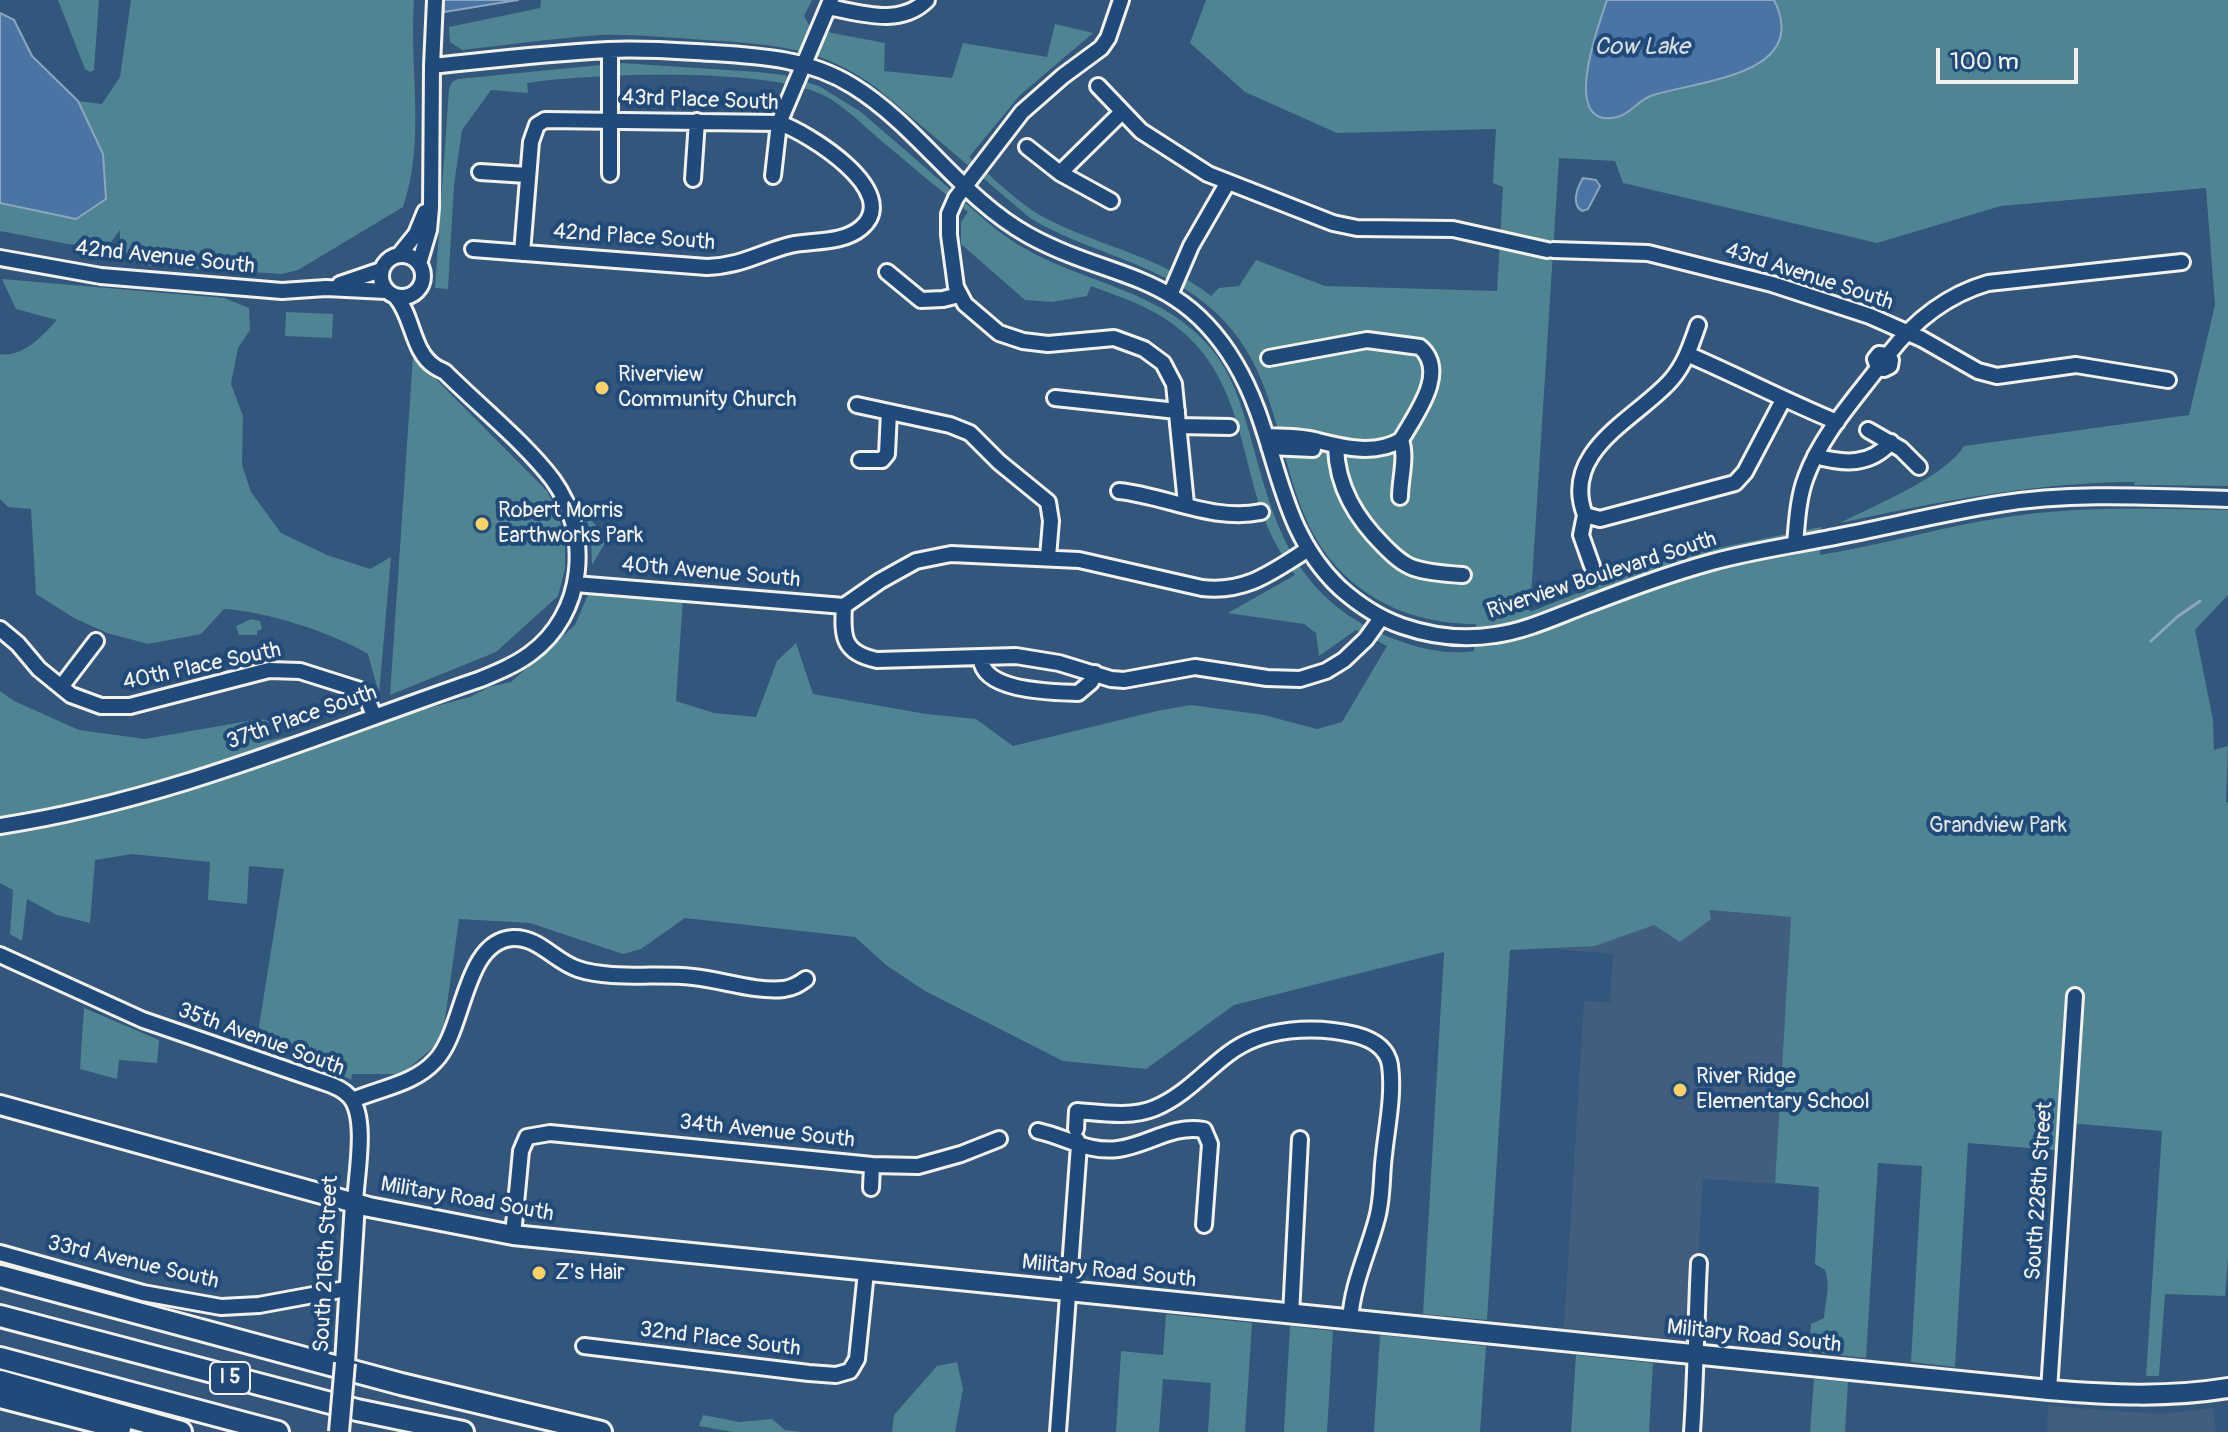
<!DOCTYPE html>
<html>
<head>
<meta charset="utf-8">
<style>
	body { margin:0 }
	#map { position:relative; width:2228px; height:1432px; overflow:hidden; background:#33567c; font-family:Pangolin,sans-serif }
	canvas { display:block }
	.scale { position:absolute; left:1936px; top:48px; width:142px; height:36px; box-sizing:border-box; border:4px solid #f4f1e8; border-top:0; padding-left:10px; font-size:24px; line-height:28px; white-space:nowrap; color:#f4f1e8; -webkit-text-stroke:6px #1f4a7a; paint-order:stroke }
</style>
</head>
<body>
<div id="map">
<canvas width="2228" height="1432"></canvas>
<div class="scale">100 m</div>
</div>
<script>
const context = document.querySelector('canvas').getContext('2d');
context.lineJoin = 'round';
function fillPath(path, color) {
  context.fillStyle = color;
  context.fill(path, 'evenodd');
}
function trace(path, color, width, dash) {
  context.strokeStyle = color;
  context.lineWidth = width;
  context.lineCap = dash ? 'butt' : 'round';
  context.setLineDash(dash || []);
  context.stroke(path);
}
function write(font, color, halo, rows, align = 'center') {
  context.font = font + ' Pangolin,sans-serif';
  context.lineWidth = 8;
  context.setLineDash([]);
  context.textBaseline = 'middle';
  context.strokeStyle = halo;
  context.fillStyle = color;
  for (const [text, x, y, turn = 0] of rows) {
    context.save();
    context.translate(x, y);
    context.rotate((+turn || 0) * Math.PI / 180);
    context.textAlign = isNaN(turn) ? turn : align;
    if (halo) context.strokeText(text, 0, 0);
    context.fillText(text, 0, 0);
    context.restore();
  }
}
fillPath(new Path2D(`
	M1513,893l278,24 -16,267 -72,-5 -10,162 -129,-13 20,-327 26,1 3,-48 -103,-9z
	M2048,1406l113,8 52,-6 3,24h-169z`), '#415e7e');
fillPath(new Path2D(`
	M58,0h41l-5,70 -4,2 -5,-3z
	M131,0h283c-5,68 12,141 -11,207l-105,63 -16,4 -140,-9 -22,-17v-18l-9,12 -22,4 -21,-2 -68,-13v-28l76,16 27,-65 -25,-53 24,3 18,-27z
	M541,0h271l-8,16 7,13 74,14 -1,28 68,7 11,-35 84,14 8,-33 38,9 -73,62 -51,62c25,21 49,47 78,62 55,28 115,38 164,77l8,-8 20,-2 17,-26 69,26 172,5 6,-104 -10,-4 3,-54 -159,4 -92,-41 -55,-49 16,-43h1022v486l-94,-1 1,-3h-10c-100,2 -187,20 -285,41 33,-17 105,-46 124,-77l225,-31 26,-110 -9,-117 -205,18 -124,37 -254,-60 -8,-22 -56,-3 -29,454 106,-42 52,-16 133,-27 -1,28c63,-10 124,-29 187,-38 73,-11 147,-8 221,-7v85l-33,35 18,90 1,30 14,-4 -2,56h2v455l-3,39 -60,-2 -6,82h-13l16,-245 -94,-8 -2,28 -98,-8 -13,224 -44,-5 11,-196 -44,-3 -12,195 -57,-6 2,-28 13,-6c1,-16 7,-32 1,-48l-10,-6 4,-77 -44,-4 16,-266 -82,-7 2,9 -31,23 -26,-17 -59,21 -85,4 -23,370 -64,-6 21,-362 -210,53 -88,64 -83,-8 -138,-70 -39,-26 -31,-28 -170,-19 -44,31 -18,5 -93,-31 -71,-4 -17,121 -40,34h-50l-1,6 -18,-10 -44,-14v-4l-32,-13 27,-170 -35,-3 -2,38 -39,-4 2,-38 -78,-8 -37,6 -5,63 -33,-8 -30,-16 -5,42 -12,-7 3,-44 -13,-7v-192l14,10 65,29 66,9 115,-20 23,5 -18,17 138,-26 67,-18 19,-10 22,-5 64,-57 15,-35 93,8 -7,103 38,12 42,4 21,-56 19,-18 17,51 113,20 50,5 37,27 144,-35 34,-6 73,10 53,14 25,-7 45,-76 -31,-16 -37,26 -3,-23 -12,-9 -76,-11 67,-38c-14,-21 -26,-41 -34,-65 -24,-75 -26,-150 -102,-195 -21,-13 -45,-20 -68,-29l-4,10 -35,6 -27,-2 -64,-56v-22l7,-10c-31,-24 -60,-49 -90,-74 -17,-15 -33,-31 -53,-42 -54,-29 -234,-23 -298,-13l1,10 -37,-3 -29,40 -8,55 -6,104 -13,-1 14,-199 3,-7 6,-3 163,-16 137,9 25,3 36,11 42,26c31,27 62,53 92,80 20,17 39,36 61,50 67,43 153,46 203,114 19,27 27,58 36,90 22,82 43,148 127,187 28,13 64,23 94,18l2,-27c-39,0 -76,-9 -109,-31 -99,-67 -67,-189 -141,-270 -53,-59 -131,-66 -196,-105l-152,-129c-55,-42 -106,-45 -173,-49 -34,-2 -69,-6 -103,-5 -47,3 -94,10 -140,15l-12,-8 -1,-15 91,-19z
	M2,279l222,19 25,10 1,22 -12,18 -7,36 12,32 -1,49 9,27 30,41 46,22 43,14 21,-12 -12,137 -11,-40c-35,-21 -103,-43 -144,-45l-23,25 -53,10 -41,-11 -33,-15 -38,-24 -5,-85 -23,-2 -8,-8v-145c23,4 43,-19 57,-34l-41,-11z
	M286,312l47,2 -1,24 -47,-2z
	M413,356l134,135 10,19 8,30v29l-7,27 -62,56 -106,43z
	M586,515l22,23 -16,27 -1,-29z
	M251,619l9,2 2,8 -5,2v4h-18l-3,-9z
	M84,1008l75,32 -2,23 -38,-3 -2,19 -37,-10z
	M1166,1314l86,9 -7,109h-37l3,-49 -48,-4 -4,53h-43l5,-81 42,4z
	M1290,1326l43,5 -6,101h-43z
	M1380,1335l106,11 -6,86h-106z
	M1576,1355l77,8 -4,69h-78z
	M957,1362l6,27 -8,43h-63l2,-17 43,-49z
	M1814,1379l34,3 -3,50h-35z
	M703,1415l36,7 33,-3 13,11 17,2h-69l-34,-6z`), '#4f8492');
const water = new Path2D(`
	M444,0h74l-74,12z
	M1607,0h167c38,75 -76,81 -121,95 -14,4 -22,19 -36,22 -59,14 -17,-96 -10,-117z
	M0,13l14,7 18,36 46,45 25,53 3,45 -30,20 -76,-16z
	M1583,178l13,2 4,6 -12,23 -6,2c-11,-7 -5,-23 1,-33z`);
fillPath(water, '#4974a3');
trace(water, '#8da6bf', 2);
trace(new Path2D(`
	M2151,641l26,-24 23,-16`), '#8da6bf', 3);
const minor = new Path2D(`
	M1121,0l-13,38 -7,10 -38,28 -41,36 -66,86 -7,16v21l7,52 9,17 34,29 24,8 25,3 66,-6 30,11 19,14 11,21 12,120
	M828,7c33,6 72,20 99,-7
	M432,66c58,-6 117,-13 176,-16 35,-2 70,1 105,3 49,3 97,6 140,33 65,40 108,112 175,149 83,46 151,34 207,128 45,75 38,162 105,225 18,16 39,30 62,38 29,10 62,14 93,9 30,-4 60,-18 89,-29 42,-16 84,-32 128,-44 44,-12 89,-18 133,-27 51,-10 102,-23 154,-31 75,-12 153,-7 229,-5
	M1098,86l43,45 67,43 125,49 24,5 96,1 94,21
	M1027,147l33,26 51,28
	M480,172l47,3
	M1060,173l62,-61
	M610,174v-124
	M773,176l6,-53 52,-123
	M693,179l4,-58
	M473,249l234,18c34,-1 52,-14 83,-22 22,-5 52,-1 71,-17 43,-36 -54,-96 -82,-105l-234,-3 -8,5 -6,17 -9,111
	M1553,250l95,3 124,31 98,32 52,23 56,32 19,5 79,-11 92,15
	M381 276a21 21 0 1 1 42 0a21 21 0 1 1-42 0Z
	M399,255l17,-21 9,-22
	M0,258l101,18 181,15 44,-3 60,3
	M419,264l10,-34 2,-22 1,-142 3,-66
	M887,272l34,28 22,-1 16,-4
	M340,284l41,-14
	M1170,295l21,-49 37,-64
	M1687,354c51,22 99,47 150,68
	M1888,355l3,5 -1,6 -6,3 -6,-1 -3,-9 4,-5 9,1c26,-34 59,-60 100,-72l194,-21
	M1269,358l98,-18 53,7c29,25 -5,68 -19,93
	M1055,398l122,13
	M857,405l93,20 20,8 29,29 49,40 3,19 -3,36
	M1178,426l52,1
	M1868,430l33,19 18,18
	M1266,436c17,1 36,0 52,5 27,7 58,14 83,-1
	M1269,447l44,2
	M1336,447c1,40 20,71 48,99 8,8 18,18 30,22 15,5 33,6 49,7
	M1815,456c29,8 55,10 76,-14
	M860,460h22l5,-6 2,-42
	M1119,491c48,5 94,31 142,21
	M1400,497c0,-18 7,-40 1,-57
	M1585,515c-25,-65 53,-97 86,-135 14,-16 20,-35 27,-55
	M1795,544c2,-22 3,-46 11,-67 15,-41 46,-75 72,-109
	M1592,566l-11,-31 4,-20 15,4 135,-36 10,-11 38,-72
	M575,584l269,22
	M844,606c-2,31 -1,47 33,54l139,-4 43,7 52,16 13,1 71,-13 72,11 33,1 26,-8 18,-11 22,-21 15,-21
	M844,606l36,-25 36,-20 35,-7 128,6 123,28c44,5 70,-16 105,-38
	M0,629l18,15 21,25 32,26 30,11h29l139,-36 31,1 60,19 7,8 7,18
	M981,659c2,33 73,33 97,34l13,-11 4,-9
	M61,687l35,-46
	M0,826c166,-25 323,-93 481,-147 17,-7 34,-14 49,-25 55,-40 62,-120 23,-174 -27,-36 -75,-75 -108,-108 -3,-2 -7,-3 -11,-6 -22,-15 -21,-50 -38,-69
	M0,955l143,65 180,62c10,3 20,7 27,15 18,21 6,79 5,106
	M353,1100c28,-12 61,-16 82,-39 30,-30 28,-120 78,-123 26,-1 41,23 65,31 33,11 80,4 115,8 30,3 61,15 91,12 9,-1 15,-5 22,-10
	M1076,1129l1,-18c25,2 54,7 78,-3 29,-12 49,-36 73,-54 35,-27 87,-29 128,-19 15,4 31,12 34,30 4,30 -3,61 -6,90 -3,23 -1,45 -8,67 -9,33 -24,63 -26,99
	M1038,1131c28,6 50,22 80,18 31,-4 54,-25 86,-19l6,14 -6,81
	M871,1188l1,-23
	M513,1235l8,-84 6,-14 23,-4 322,32 46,1 43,-12 38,-15
	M0,1253l143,40 78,14 38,-2 92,-17
	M1291,1315l9,-176
	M584,1346l225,27 27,2 14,-4 7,-12 9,-87
	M2049,1390l26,-394
	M1058,1432l21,-287 -2,-5
	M1692,1432c4,-56 4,-112 7,-169`);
const major = new Path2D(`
	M0,1105l369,102 144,28 1536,155c60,5 119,8 179,-2
	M345,1363l10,-160`);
const highway = new Path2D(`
	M0,1276l401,108 200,48
	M0,1316l357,94 106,22
	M0,1358l278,74
	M0,1381l181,51
	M0,1397l120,31`);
trace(minor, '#f4f1e8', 20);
trace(major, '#f4f1e8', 24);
trace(highway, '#f4f1e8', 26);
trace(minor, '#1f4a7a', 14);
trace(major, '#1f4a7a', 18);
trace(highway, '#1f4a7a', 20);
const majorBridge = new Path2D(`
	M339,1432l6,-69`);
trace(majorBridge, '#f4f1e8', 24, []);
trace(majorBridge, '#1f4a7a', 18);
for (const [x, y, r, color] of [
	[602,388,8,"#ffd166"],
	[482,524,8,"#ffd166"],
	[1680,1090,8,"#ffd166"],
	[539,1273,8,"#ffd166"]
]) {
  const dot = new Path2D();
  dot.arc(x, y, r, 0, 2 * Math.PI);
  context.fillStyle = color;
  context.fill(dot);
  trace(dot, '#1f4a7a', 3);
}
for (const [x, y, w] of [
	[230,1378,40]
]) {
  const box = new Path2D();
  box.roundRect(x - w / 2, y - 16, w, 32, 6);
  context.fillStyle = '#1f4a7a';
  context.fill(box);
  trace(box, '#f4f1e8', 2);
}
write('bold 20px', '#f4f1e8', null, [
	["I 5",230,1378]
]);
write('22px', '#f4f1e8', '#1f4a7a', [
	["43rd Place South",700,101,2],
	["42nd Place South",634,238,4],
	["42nd Avenue South",165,258,6],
	["43rd Avenue South",1809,277,18],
	["40th Avenue South",711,573,5],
	["Riverview Boulevard South",1602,576,-18],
	["40th Place South",202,667,-12],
	["37th Place South",302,718,-19],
	["35th Avenue South",261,1040,20],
	["34th Avenue South",767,1132,6],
	["South 228th Street",2040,1191,-86],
	["Military Road South",467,1200,10],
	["33rd Avenue South",133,1263,13],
	["South 216th Street",327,1264,-87],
	["Military Road South",1109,1272,6],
	["Military Road South",1754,1337,6],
	["32nd Place South",720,1340,7]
]);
write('22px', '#f4f1e8', '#1f4a7a', [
	["Riverview",618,375],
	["Community Church",618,400],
	["Robert Morris",498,511],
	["Earthworks Park",498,536],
	["River Ridge",1696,1077],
	["Elementary School",1696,1102],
	["Z's Hair",555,1273]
], 'left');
write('22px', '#dbe1db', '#1f4a7a', [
	["Grandview Park",1998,826]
]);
write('italic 24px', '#dadede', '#1f4a7a', [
	["Cow Lake",1642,48]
]);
</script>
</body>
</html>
